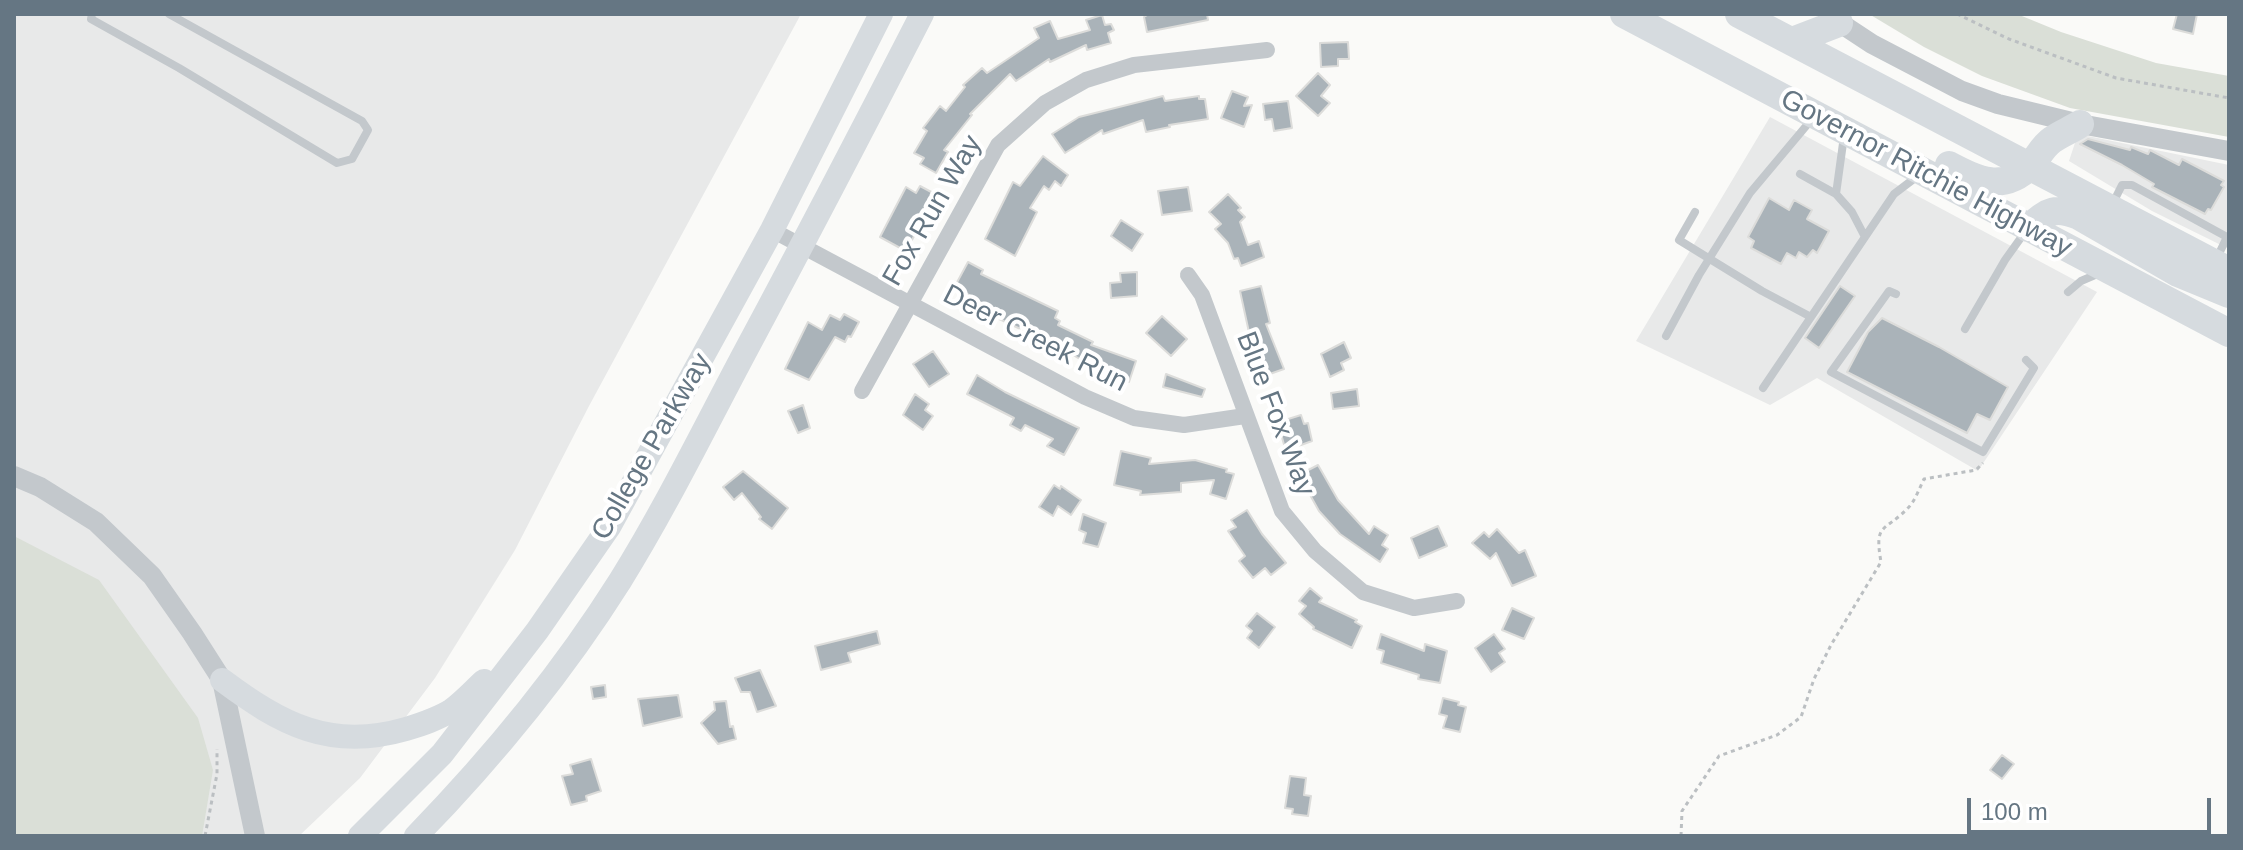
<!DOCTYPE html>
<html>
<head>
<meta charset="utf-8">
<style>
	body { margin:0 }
	#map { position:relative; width:2243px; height:850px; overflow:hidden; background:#fafaf8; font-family:Arial,sans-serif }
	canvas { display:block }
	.frame { position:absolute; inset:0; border:16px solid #657683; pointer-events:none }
	.scale { position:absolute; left:1967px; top:798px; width:244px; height:36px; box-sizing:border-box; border:4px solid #657683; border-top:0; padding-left:10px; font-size:24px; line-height:28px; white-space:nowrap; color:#657683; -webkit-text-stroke:6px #fff; paint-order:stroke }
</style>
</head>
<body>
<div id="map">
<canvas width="2243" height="850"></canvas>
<div class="frame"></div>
<div class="scale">100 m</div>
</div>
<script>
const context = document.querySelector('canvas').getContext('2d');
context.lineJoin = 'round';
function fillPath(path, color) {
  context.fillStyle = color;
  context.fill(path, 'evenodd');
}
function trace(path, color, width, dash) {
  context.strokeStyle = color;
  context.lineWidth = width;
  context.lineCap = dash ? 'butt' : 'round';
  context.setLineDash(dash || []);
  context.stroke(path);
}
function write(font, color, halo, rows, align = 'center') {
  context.font = font + ' Arial,sans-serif';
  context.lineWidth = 8;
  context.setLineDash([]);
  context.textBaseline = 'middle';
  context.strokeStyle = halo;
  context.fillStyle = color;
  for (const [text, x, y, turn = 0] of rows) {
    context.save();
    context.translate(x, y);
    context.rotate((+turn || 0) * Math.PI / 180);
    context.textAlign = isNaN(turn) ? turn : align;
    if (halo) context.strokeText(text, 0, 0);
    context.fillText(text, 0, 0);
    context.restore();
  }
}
fillPath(new Path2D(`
	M14,14h787l-212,392 -74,144 -80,128 -75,100 -61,58h-285z
	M1770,117l327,175 -119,179 -161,-93 -47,27 -134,-64z
	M2078,134l151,31v84l-77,-38 -83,-50z`), '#e8e9e9');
fillPath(new Path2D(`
	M1869,14h148l44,18 95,31 73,13v61l-159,-29 -88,-32 -58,-29z
	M14,536l85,44 99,138 15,52 -11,66h-188z`), '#dadfd7');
const building = new Path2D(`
	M1149,14h58l1,6 -61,12 -3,-15z
	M2177,14h20l-4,20 -20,-5z
	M1102,15l3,10 6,-1 3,6 -6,3 3,10 -24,7 -1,-5 -36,17 -1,-3 -33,22 -6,-7 -40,40 2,1 -28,35 4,2 -12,21 -16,-9 4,-6 -10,-5 13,-22 -4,-3 17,-22 6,5 19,-24 -2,-2 19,-17 5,5 52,-35 -5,-10 16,-7 8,18 32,-9 -4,-10z
	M1348,42l1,17h-11v7l-17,1 -1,-24z
	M1318,73l12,12 -9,11 9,7 -12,13 -22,-20z
	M1232,91l16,6 -4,9 8,-1 -8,22 -23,-9z
	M1163,96l2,5 34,-5v3h6l3,20 -39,6 1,2 -24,5 -3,-12 -40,14 -1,-4 -37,23 -13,-19 27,-17z
	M1288,101l4,27 -18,3 -2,-12 -7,1 -2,-16z
	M2088,139l42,11 1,-3 17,7 2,-4 29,15 3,-6 42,22 -3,4 3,2 -13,23 -3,-1 -3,5 -53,-27 2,-3 -32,-19 -42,-21z
	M1043,156l25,19 -7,11 -6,-5 -6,9 -5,-4 -14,22 7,4 -22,44 -30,-17 28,-57 7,4z
	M920,186l15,8 -25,50 -4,-2 -4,7 -22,-12 26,-50 10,6z
	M1188,187l4,24 -30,4 -4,-24z
	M1228,194l13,14 -3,2 7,7 -5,5 8,23 11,-4 5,16 -23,9 -3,-8 -4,1 -6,-16 -13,-14 6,-5 -12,-12z
	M1769,198l20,12 5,-10 18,10 -5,9 22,12 -12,22 -4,-3 -6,7 -8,-5 -3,6 -9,-5 -6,11 -30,-16 3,-7 -6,-4z
	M1121,220l22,14 -11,17 -21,-15z
	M968,262l15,8 -2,4 77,37 -3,7 5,3 -2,4 35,17 -2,3 45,16 -7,21 -30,-11 -50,-31 -1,2 -53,-25 -1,-6 -39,-25z
	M1137,272v24l-26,2 -1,-15 11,-1 -1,-9z
	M1261,286l9,37 -4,1 18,45 -20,7 -14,-39 -10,-46z
	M1840,286l15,10 -36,52 -14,-10z
	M844,314l15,8 -8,15 -3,-1 -3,6 -10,-5 -26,43 -24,-11 23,-47 14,8 8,-15 10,5z
	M1162,316l25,23 -16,17 -25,-23z
	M1882,318l57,29 69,40 -18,33 -13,-6 -10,19 -120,-61 21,-40z
	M1344,342l7,16 -10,5 3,7 -14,7 -9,-23z
	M933,351l16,23 -20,13 -16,-23z
	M1166,374l39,15 -3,8 -39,-10z
	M977,375l28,17 74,36 -15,27 -17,-9 6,-7 -28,-14 -4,6 -11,-6 4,-7 -47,-24z
	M1357,389l2,17 -26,3 -2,-16z
	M915,394l14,10 -4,6 8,6 -10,14 -20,-15z
	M803,405l7,23 -12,5 -10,-22z
	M1301,415l3,9 4,-1 4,18 -22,8 -5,-1 -4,-14 6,-4 -5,-9z
	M1121,451l30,7 -2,6 46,-4 32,9 -1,3 8,2 -8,25 -16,-5 4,-14 -33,3v9l-41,3 1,-4 -27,-6z
	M1318,465l20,35 31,34 5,-8 14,9 -6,10 6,4 -8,13 -40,-28 -21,-23 -20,-36z
	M743,471l45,37 -16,21 -13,-10 2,-2 -19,-24 -8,7 -11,-13z
	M1054,485l6,4 1,-3 20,14 -10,15 -13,-9 -5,10 -14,-9z
	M1247,510l15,24 24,29 -15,12 -6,-7 -12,10 -14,-17 6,-5 -17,-25 8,-4 -5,-7z
	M1083,514l23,9 -8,24 -15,-4 3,-10 -7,-3z
	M1438,526l9,20 -28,12 -8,-20z
	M1497,529l22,24 6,-3 11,26 -24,10 -16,-33 -6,6 -18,-16 12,-11 5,5z
	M1310,588l12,10 -3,4 38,18 -2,2 7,4 -10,22 -39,-19 1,-2 -15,-13 7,-8 -7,-5z
	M1512,608l22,10 -10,21 -22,-9z
	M1257,613l18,14 -16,21 -12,-10 5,-7 -6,-5z
	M877,631l3,13 -32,9 3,9 -30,8 -6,-24z
	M1381,634l43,17 1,-7 22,7 -7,32 -22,-4 1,-4 -38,-12 3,-12 -7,-2z
	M1494,634l11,15 -6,4 6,9 -14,10 -16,-24z
	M760,670l16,36 -19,6 -7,-20h-9l-6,-14z
	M605,685l1,12 -13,2 -2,-12z
	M678,695l4,22 -39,9 -5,-27z
	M1443,698l16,4 -1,3 8,2 -6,25 -17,-4 4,-12 -8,-2z
	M726,701l4,26 3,-1 3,13 -18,5 -17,-21 14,-13 -1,-8z
	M2002,755l12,9 -12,15 -12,-9z
	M591,759l10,32 -15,5 1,5 -16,4 -9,-29 11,-2 -3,-9z
	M1290,776l16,2 -2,17 7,1 -3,20 -16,-2 1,-5 -8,-1z`);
fillPath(building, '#aab3b9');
trace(building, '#dcdcda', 2);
trace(new Path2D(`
	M1957,14l52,25 107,39 113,20
	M205,836l12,-62v-25
	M1681,836l1,-25 37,-55 58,-21 24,-18 13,-38 17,-34 50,-83c-7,-40 3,-29 27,-54 7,-7 11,-19 16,-29l52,-9 7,-7`), '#bbbfc2', 3, [4, 4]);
trace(new Path2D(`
	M92,14l-1,5 88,49 158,95 15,-4 16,-29 -6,-9 -193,-107
	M1800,174l36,20
	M2112,205l10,-20h10l95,52 -11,23
	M1695,212l-16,28 83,51 49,26 54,-80 -13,-25 -16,-18 8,-58
	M1865,237l29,-43 25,-19
	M2068,292l13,-11 21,-9
	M1896,294l-7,-3 -58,81 152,80 51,-84 -8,-8
	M1965,329l40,-69 20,-28
	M1666,336l33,-61 51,-82 62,-74
	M1763,388l48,-71`), '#c3c8cc', 8);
trace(new Path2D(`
	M772,230l313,167 49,21 50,7 61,-9
	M1188,275l14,20 80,216 33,40 48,41 51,16 43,-7
	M862,391l136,-246 47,-42 41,-23 48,-15 133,-15`), '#c3c8cc', 16);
trace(new Path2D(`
	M1828,15l44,29 90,47 36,13 82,20 149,27
	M14,476l26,11 56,35 56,54 40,57 30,47 33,156`), '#c3c8cc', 20);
trace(new Path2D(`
	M222,680c59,44 108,71 184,49 16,-5 32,-10 46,-19 11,-8 22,-20 32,-29
	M360,836l82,-82 95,-123 72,-104 163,-297 109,-216
	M416,836c76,-78 146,-163 204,-255 46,-74 84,-152 125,-229 60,-112 119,-225 177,-338`), '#d6dbdf', 24);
trace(new Path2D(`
	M1624,14l605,319
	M1739,14l490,257
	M1792,41l47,-18
	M1949,165c29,15 54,28 82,0 7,-8 12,-19 21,-25 8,-6 19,-10 28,-16
	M2028,228c21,-17 25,-22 51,-12l99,57 51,21`), '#d6dbdf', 28);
write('28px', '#657683', '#fff', [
	["Governor Ritchie Highway",1926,174,28],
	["Fox Run Way",933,211,-60],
	["Deer Creek Run",1035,339,27],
	["Blue Fox Way",1275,414,69],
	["College Parkway",652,447,-60]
]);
</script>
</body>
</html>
